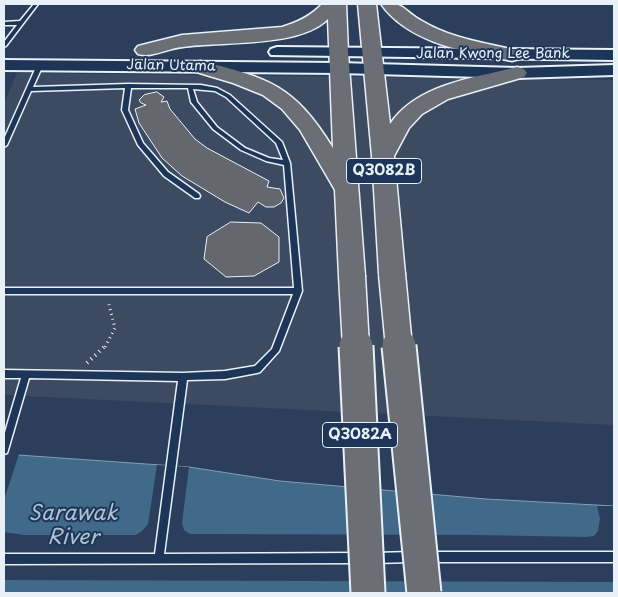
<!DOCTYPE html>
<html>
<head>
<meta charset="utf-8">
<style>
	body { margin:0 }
	#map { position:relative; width:618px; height:597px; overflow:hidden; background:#2b3f5c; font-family:"Playpen Sans",sans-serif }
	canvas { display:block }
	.frame { position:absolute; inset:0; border:5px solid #e8f1f8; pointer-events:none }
</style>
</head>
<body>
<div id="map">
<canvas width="618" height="597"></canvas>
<div class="frame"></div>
</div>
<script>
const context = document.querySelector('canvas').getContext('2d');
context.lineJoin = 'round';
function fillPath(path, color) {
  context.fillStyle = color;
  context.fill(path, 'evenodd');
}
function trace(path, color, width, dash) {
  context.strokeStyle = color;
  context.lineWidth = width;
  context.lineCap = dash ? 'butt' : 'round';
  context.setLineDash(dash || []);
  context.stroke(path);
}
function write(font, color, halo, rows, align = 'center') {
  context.font = font + ' "Playpen Sans",sans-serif';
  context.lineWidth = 4;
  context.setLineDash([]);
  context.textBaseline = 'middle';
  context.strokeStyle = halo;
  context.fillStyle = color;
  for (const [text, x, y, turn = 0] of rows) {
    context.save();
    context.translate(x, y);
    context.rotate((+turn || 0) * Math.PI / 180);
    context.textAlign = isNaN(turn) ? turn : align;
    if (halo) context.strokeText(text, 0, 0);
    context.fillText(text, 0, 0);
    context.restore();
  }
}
fillPath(new Path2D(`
	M17,73l597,7v345l-610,-30v-291z`), '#3c4b61');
const water = new Path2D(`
	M4,454l185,13 91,14 206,18 128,7v87h-610z`);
fillPath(water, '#416989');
trace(water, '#849fb5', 1);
fillPath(new Path2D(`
	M4,454h15l-15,46z
	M157,465l32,2 -7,56 2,7 6,4 289,1 106,2 9,-1 4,-5 2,-12 -3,-13h17v76l-610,-2v-48l20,3h112l6,-4 6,-7z`), '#2b3f5c');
const building = new Path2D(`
	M157,92l7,5 -3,5 6,-1 3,8 25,30 12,9 62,33 -2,6 13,2 4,9 -3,5 -7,4h-8l-8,-5 -9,11 -24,-11 -43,-26 -20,-18 -23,-35 -4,-14 11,-4 -5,-2 -2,-3 5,-5z
	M231,222l30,1 18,14v25l-25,14 -28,1 -22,-18 3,-22z`);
fillPath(building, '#64686e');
trace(building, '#e8f1f8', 1);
const lane = new Path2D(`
	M34,4h4l-32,42 -2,1v-5l13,-17h-13v-3l16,-1z
	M40,63l3,2 -10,22 95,-3 73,1 16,3 13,7 52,47 8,21 12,128 -23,60 -19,21 -3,1 -32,6 -38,1 -23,174 196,-1 3,2 2,3 -2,3 -3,2 -356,1v-10h151l23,-173 -149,-3 -21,72 -1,3 -3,1v-18l17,-58h-17v-8l179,3 42,-2 30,-5 17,-17 21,-55h-289v-6h290l-10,-123 -18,-4 -25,-11 -28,-21 -22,-27 -3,-14h-57l-3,22 15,33 25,29 31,22 1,2 -1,2h-4l-31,-22 -26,-31 -16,-35 3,-22 -94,3 -24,54 -3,2v-8l33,-74zM193,89l22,2 11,6 50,46 7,17 -14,-2 -24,-10 -28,-21 -20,-25z
	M412,552l3,2 2,3 -2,3 -3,2 -38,1 -3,-2 -2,-3 2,-3 3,-2z
	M429,552h185v10h-185l-3,-2 -2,-3 2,-3z`);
const secondary = new Path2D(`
	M277,47l337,3v10l-343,-5 -2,-3 2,-3z
	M4,60l335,3 178,5 97,-3v10l-97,3 -178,-5 -335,-3z`);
const highway = new Path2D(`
	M322,4h24l2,48 17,224 -4,7 -9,4 -9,-4 -4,-7 -4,-86 -35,-60 -18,-21 -19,-14 -30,-12 -40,-12 -3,-4 3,-4 7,-2c69,17 94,24 133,87l-5,-129c-29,29 -105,22 -145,28 -15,1 -30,11 -45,7l-3,-4 3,-4 44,-11 100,-8c16,-5 29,-11 40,-23z
	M358,4h18l14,120c27,-40 84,-46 127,-57l7,2 3,4 -3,4 -76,22 -26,15 -13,14 -15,28 11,118 -4,7 -9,3 -9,-3 -4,-7 -7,-118z
	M381,4c25,-2 21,6 41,17 30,18 64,22 97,30l3,4 -3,4 -7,2c-44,-9 -103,-17 -131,-57z`);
trace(lane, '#e8f1f8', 3);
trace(secondary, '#e8f1f8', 4);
trace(highway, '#e8f1f8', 3);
trace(new Path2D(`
	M105,347l10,-19 -7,-27`), '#e8f1f8', 3, [1, 4]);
trace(new Path2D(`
	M87,363l18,-17`), '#e8f1f8', 4, [1, 4.5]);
fillPath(lane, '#1d3557');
fillPath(secondary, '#1d3557');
fillPath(highway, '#6b6f75');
const highwayBridgeFar1 = new Path2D(`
	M392,274l7,73
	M352,276l4,71`);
const highwayBridge = new Path2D(`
	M356,346l12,247
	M399,346l25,247`);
trace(highwayBridgeFar1, '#e8f1f8', 29, []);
trace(highwayBridge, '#e8f1f8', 37, []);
trace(highwayBridgeFar1, '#6b6f75', 26);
trace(highwayBridge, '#6b6f75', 33);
write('14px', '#e8f1f8', '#1d3557', [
	["Jalan Kwong Lee Bank",493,54],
	["Jalan Utama",171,66,1]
]);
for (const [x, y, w] of [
	[384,171,75],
	[360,435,75]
]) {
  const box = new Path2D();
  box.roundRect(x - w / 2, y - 12.5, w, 25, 4);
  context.fillStyle = '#1d3557';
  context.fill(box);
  trace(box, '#e8f1f8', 1);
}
write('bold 15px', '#e8f1f8', null, [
	["Q3082B",384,171],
	["Q3082A",360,435]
]);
write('italic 21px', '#aec1d1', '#1d3557', [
	["Sarawak",73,514],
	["River",73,538]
]);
</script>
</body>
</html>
